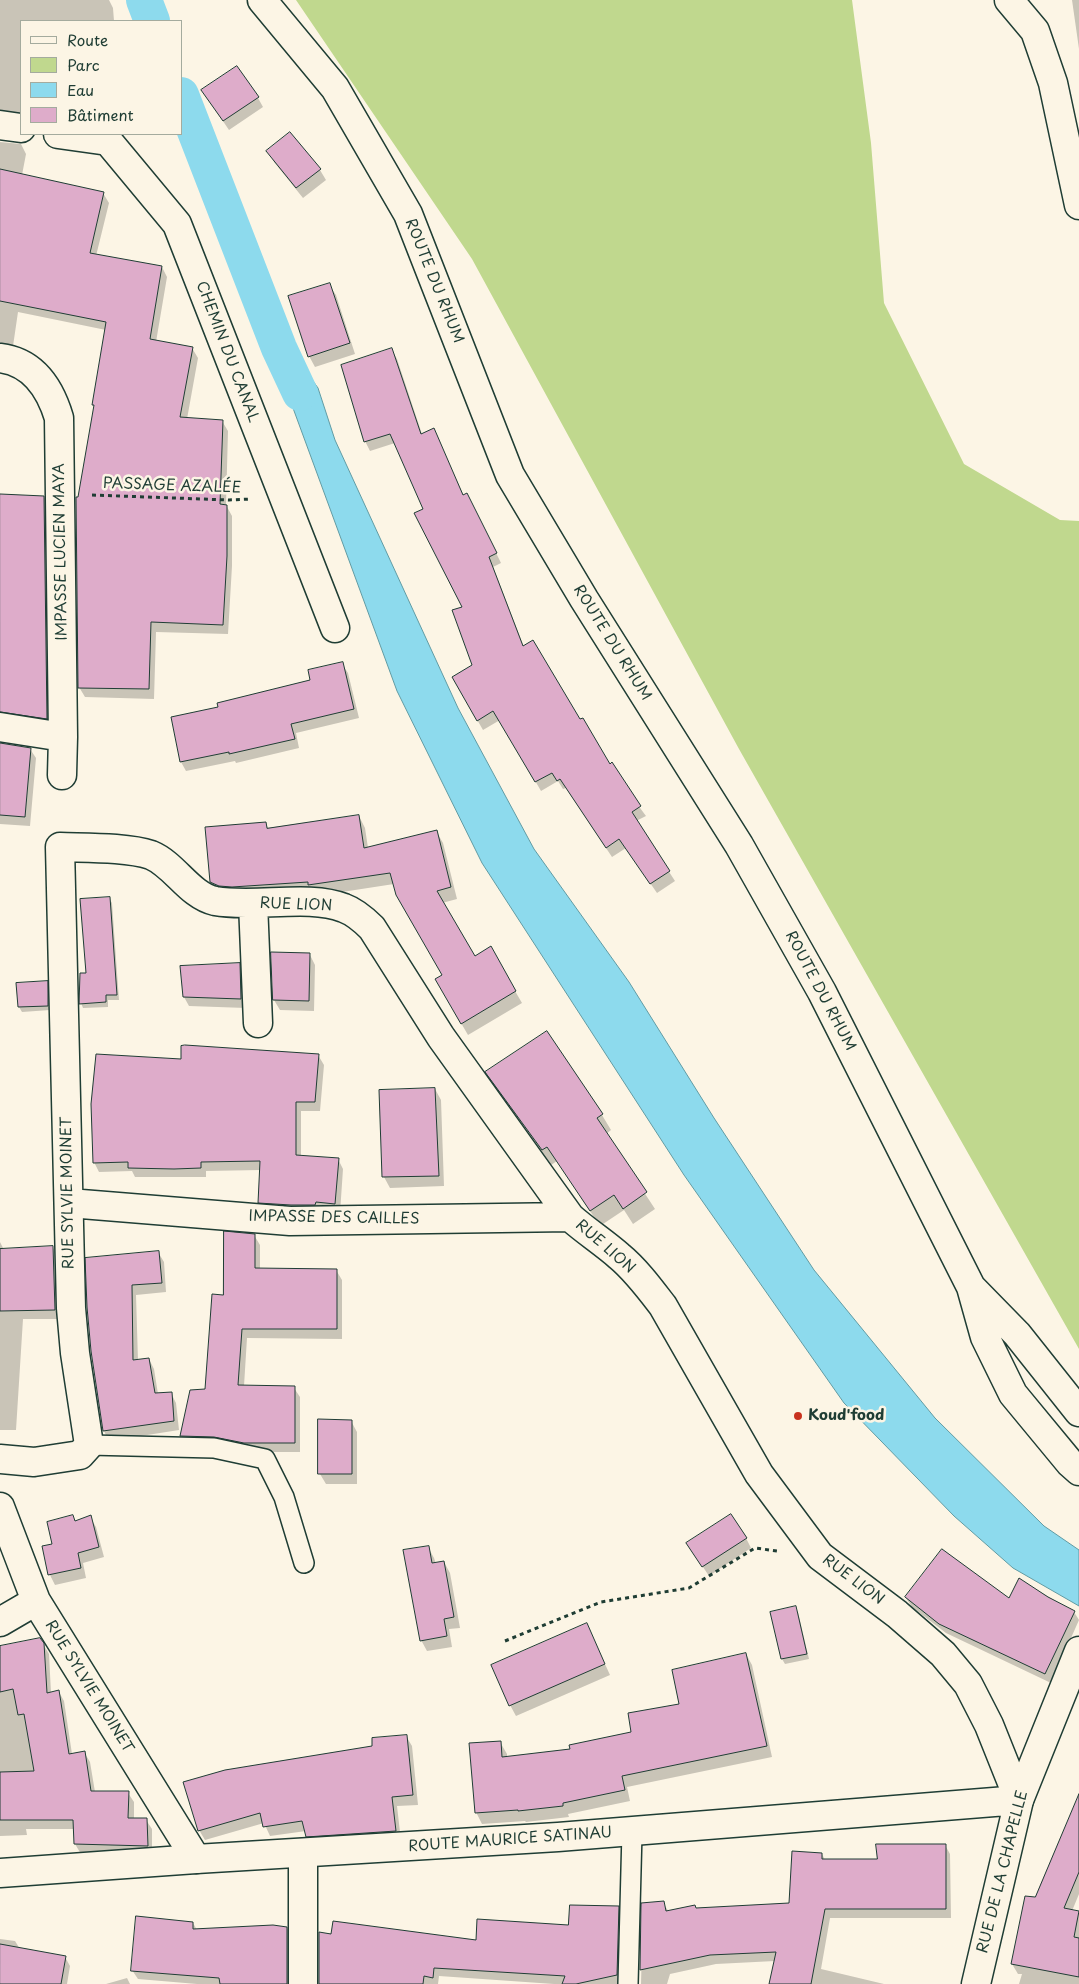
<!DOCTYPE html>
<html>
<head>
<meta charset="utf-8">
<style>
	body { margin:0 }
	#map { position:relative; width:1079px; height:1984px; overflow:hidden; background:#fcf5e5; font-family:"Playpen Sans",sans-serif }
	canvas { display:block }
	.legend { position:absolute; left:20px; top:20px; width:162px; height:115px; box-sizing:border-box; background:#fcf5e5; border:1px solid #a4ab9e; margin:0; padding:6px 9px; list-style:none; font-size:15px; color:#1f3d34 }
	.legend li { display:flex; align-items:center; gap:10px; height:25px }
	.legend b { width:25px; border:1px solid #a4ab9e }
</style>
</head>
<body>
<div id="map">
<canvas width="1079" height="1984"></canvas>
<ul class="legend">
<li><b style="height:6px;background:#fcf5e5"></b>Route</li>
<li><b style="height:14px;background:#c0d88e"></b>Parc</li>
<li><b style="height:14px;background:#8ddaed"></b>Eau</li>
<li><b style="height:14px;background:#deacca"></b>Bâtiment</li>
</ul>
</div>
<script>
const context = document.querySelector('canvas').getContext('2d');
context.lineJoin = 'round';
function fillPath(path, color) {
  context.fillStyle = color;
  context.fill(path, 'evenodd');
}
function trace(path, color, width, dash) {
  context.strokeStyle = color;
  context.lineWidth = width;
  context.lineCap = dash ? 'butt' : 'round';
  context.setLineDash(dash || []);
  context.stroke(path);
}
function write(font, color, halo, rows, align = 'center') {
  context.font = font + ' "Playpen Sans",sans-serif';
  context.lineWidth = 5;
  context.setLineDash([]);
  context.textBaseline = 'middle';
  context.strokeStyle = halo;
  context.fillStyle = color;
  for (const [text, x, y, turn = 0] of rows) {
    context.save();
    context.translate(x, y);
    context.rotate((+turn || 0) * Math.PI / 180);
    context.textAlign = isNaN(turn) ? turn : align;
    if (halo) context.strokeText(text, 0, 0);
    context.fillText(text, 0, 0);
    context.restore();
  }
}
fillPath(new Path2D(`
	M296,0h556l19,143 13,160 80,161 96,56 19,1v828l-340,-600 -267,-490z`), '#c0d88e');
const water = new Path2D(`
	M279,348l24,19 15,21 17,52 123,268 76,141 95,133 85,136 100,152 121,148 109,108 35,24v56l-66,-38 -59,-52 -110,-113 -160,-228 -202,-312 -85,-172 -111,-302z`);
fillPath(water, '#8ddaed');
trace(water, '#619ba3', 1);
fillPath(new Path2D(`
	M0,0h109l4,8 1,13h-93v100l-21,-1z
	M1072,0h7v49z
	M258,98l5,9 -34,23 -21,-31z
	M0,142l21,2 5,10 -4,21 81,18 6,10 -13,53 66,11 5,10 -11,65 36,6 6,10 -11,61 35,2 6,10 -2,74 6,11v50l-4,68 -72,-2 -2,67 -69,-2 -6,-10v-189l16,-91 -2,-2 13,-75 -88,-18 -6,41h-12z
	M268,152l52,18 6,10 -23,18 -29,-36z
	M329,285l7,10 19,59 -40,13 -6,-11z
	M392,350l5,9 25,75 11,-5 31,67 8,8 29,59 -8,4 31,80 56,74 29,45 37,50 -10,5 39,60 -18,12 -31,-45 -14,9 -46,-69 -3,1 -5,-8 -17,10 -41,-71 -17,10 -30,-52 20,-12 -10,-58 -38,-99 -30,-66 -25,8 -5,-10z
	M0,495l44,2 5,9 3,221 -52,-5z
	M342,664l6,9 11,45 -63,15 3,15 -63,15 -1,-2 -49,10 -5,-9 -9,-44 48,-10 92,-27z
	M0,744l30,5 6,9 -6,68 -30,-2z
	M359,816l6,12 3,20 68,-17 7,12 14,56 -15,4 33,55 15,-10 32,55 -54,32 -32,-55 8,-5 -50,-91 -78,12 -98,-2 -7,-12 54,-59 4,6z
	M109,898l3,5 7,97h-11v7l-25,1 -2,-5 6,-29z
	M310,955l5,10 -1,46 -34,-1 -6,-10z
	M239,965l5,9 2,34 -57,-2 -5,-9z
	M47,982l3,5v23l-28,2 -3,-5 -2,-23z
	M547,1032l55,83 9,15 -5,4 49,75 -22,15 -9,-14 -24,16 -43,-65 -6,4 -55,-77 -9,-15z
	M318,1055l6,10 -4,46h-19v46l37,2 5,10 -3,44 -75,-1 -6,-10 2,-32 -55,1v6h-71l-3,-6 -33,1 -5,-10 88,-102z
	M435,1089l6,11 3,86 -54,2 -6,-11 -4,-86z
	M254,1235l6,10v25h76l6,10v59l-95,-1 -3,48 50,2 6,9v55h-50l-63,-7 -5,-9 24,-46 18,-94z
	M0,1242l4,8 49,-2 5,9 2,62h-37l-7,111h-16z
	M158,1252l6,10 2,30 -30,3 2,66 11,-2 5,10 4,25 13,-1 5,10 3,27 -70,11 -5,-10 -12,-80 -4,-44z
	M351,1421l6,11v52h-31l-6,-10z
	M73,1517l3,5 14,-5 6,10 8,30 -21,6 3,15 -31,7 -5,-10 -7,-28 11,-2z
	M746,1538l5,10 -42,28 -16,-24z
	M428,1547l6,11 2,6 8,-2 6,11 10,55 -11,1 3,18 -25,4 -6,-11z
	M1019,1579l55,33 5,8 -28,63 -105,-50 -34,-26 -6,-9 104,2z
	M795,1608l3,4 11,47 -24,5 -3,-5 -10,-46z
	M587,1625l23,50 -94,41 -6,-11z
	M40,1639l9,15 2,39 8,-1 5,9 8,53 12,-2 6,10 5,30 33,1 6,9v18h12l6,9v26l-71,-1 -6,-10 -1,-15h-48l1,6 -27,1v-189z
	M746,1654l6,11 20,92 -145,30 3,14 -62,13 1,3 -43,5 -1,-1 -43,3 -6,-12 24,-70 7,12v4l64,-8 62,-17 47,-28z
	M406,1736l6,10 6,59 -21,1 4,35 -88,5 -7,-15 -36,5 -6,-13 -59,17 -6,-10 175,-83z
	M1079,1797v97l-7,17 7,2v71h-60l3,-10h-4l-6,-10 24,-66z
	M945,1845l5,9 1,64h-121l-9,51 63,15h-113l4,-23 -59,3 -46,10 -3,10h-26l2,-79 20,-2 6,9 27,-3 95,-5 31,-50 3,6h53z
	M618,1907l5,9 -1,68h-68l-115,-8 -1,8h-119l1,-51 157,9 92,-16z
	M193,1923l4,7 90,-2 5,9 1,47h-96l-59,-5 -6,-9z
	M0,1939l15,2 5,8 45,8 5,9 -3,18h-67z
	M127,1978l3,6h-24z`), '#0003');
trace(new Path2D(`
	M144,0l8,21
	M181,95l98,253 21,45`), '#8ddaed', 36);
const building = new Path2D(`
	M237,66l22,31 -36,24 -22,-31z
	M290,132l31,37 -25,19 -30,-37z
	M0,169l104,23 -14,61 72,13 -12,73 43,8 -13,70 43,3 -3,84 7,1v51l-4,69 -72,-3 -2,67 -71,-1 -2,-191h2l16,-92h-2l14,-83 -106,-21z
	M330,283l20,60 -42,14 -20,-61z
	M392,348l29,86 13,-6 29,67 4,-2 30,60 -8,4 34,89 10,-6 47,79 3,-1 27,46 2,-2 29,44 -9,6 38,59 -20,13 -31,-45 -13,9 -46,-69 -3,2 -5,-8 -17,9 -42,-71 -16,10 -25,-44 20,-12 -20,-55 10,-3 -48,-94 9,-4 -33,-75 -26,8 -23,-77z
	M0,494l44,2 3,223 -47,-7z
	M343,662l11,47 -63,15 4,15 -66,15v-2l-49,10 -9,-45 47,-10 -1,-4 93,-23 -2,-10z
	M0,743l31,5 -6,69 -25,-2z
	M359,815l5,33 73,-18 14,57 -14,4 38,65 16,-10 25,45 -55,33 -26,-45 7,-4 -46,-80 -6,-22 -82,12v-3l-76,5 -13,-1 -9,-4 -5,-55 61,-5 1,6z
	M110,897l7,98h-11v7l-27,2 1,-31h6l-6,-74z
	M271,952l39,1 -1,48 -36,-1z
	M240,963l1,36 -58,-2 -3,-31z
	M48,981v25l-30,1 -2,-24z
	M547,1031l56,83 -6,4 50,74 -24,17 -9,-14 -24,16 -43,-64 -5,3 -57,-78z
	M185,1045l134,9 -4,48h-19v53l43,3 -4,46 -19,-2 -1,3h-24l-33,-2 2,-42 -59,1v6l-27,1 -46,-1v-6l-35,1 -2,-59 5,-50 85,5v-13z
	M435,1088l4,88 -57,1 -3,-87z
	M224,1231l31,3v34l82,1v60h-95l-4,56 57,1v57h-51l-30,-6 -34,-1 10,-46 15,-1 7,-95 11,1z
	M53,1246l2,64 -55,1v-62z
	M159,1251l3,32 -30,2 1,75 16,-2 6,35 17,-1 2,29 -71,10 -12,-80 -4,-44 -2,-49z
	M318,1419l34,1v54h-34z
	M731,1514l16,24 -45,29 -16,-24z
	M73,1515l2,6 16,-6 8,32 -21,6 3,15 -33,7 -6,-29 10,-2 -5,-22z
	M429,1546l3,17 12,-2 10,56 -10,2 3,17 -27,5 -17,-91z
	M942,1549l67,49 10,-20 29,19 27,14 -30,63 -106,-50 -34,-27z
	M796,1606l11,48 -26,5 -11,-47z
	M587,1623l18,41 -96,42 -18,-41z
	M40,1638l4,5 3,50 12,-3 10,64 16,-3 6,40h38l-1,27h19l1,28 -74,-2 -1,-24h-73v-48l34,-1 -10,-57 -6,1 -5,-26 -13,3v-46z
	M746,1653l21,93 -145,30 3,14 -62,13v3l-45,5v-1l-43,3 -6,-70 32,-2 1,16 68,-8 -1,-4 62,-13 -3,-19 51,-9 -7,-34z
	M407,1735l6,60 -21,2 4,34 -90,6 -4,-16 -39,6 -3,-14 -62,18 -15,-49 42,-12 147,-24v-8z
	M1079,1794v78l-15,36 15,3 -5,26 5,1v39l-68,-13 14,-68 10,1z
	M876,1844h70v65h-121l-14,75h-42l7,-32 -66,3 -70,15 1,-67 23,-2 2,10 29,-6 1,3 93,-5 3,-52 30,2v6h55z
	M570,1905l49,1 -2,69 -41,9h-14l3,-8 -131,-8 -1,10 -9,-2 -1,8h-104v-52l12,2 2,-13 143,19 1,-21 91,6z
	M136,1916l57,6v7l80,-4 14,2v57h-67l-1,-6 -88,-7z
	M0,1944l66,12 -5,28h-61z`);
fillPath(building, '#deacca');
trace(building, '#1f3d34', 1);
const service = new Path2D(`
	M89,1445l125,3 51,11 19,38 20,66
	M628,1984l4,-152`);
const minor = new Path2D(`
	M1009,0l26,31 18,52 26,122
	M0,125l21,3
	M58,134l50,7 69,83 158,404
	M0,358c33,4 50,30 59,60l4,319 -1,38
	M0,727l63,10
	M253,903l5,120
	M69,1203l221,18 280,-4
	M0,1459l34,3 46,-7 9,-10 -14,-92 -4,-45 -11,-461c25,1 67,0 91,8 24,10 38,40 64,46 40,7 94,-7 129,7 11,4 19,11 28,20l69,109 129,180c17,15 33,25 49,39 17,14 31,33 44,50l96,168 61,82 77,58 46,40 25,30 21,41 30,75
	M0,1507l36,94 160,258
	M0,1622l36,-21
	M303,1984v-131`);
const tertiary = new Path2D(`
	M262,0l73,88 73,126 102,261 74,124 155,246 83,147 149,295 14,50 28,57 57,69 9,8
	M972,1288l45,46 62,78`);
const secondary = new Path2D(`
	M0,1873l196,-14 362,-22 461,-37
	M976,1984l43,-184 60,-149`);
trace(service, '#1f3d34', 22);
trace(minor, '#1f3d34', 31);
trace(tertiary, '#1f3d34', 31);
trace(secondary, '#1f3d34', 31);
trace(new Path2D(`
	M92,495l137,5 22,-1
	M505,1641l96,-39 88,-14 66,-40 22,3`), '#1f3d34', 3, [4, 4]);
trace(service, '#fcf5e5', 19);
trace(minor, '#fcf5e5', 28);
trace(tertiary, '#fcf5e5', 28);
trace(secondary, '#fcf5e5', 28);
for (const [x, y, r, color] of [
	[798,1416,5,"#c8321e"]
]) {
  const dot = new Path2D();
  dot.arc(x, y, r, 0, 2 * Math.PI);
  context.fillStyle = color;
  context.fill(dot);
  trace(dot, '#fcf5e5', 2);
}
write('15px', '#1f3d34', '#fcf5e5', [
	["ROUTE DU RHUM",434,281,68],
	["CHEMIN DU CANAL",227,352,69],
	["PASSAGE AZALÉE",172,486,2],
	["IMPASSE LUCIEN MAYA",61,552,-91],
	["ROUTE DU RHUM",612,643,58],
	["RUE LION",296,905,2],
	["ROUTE DU RHUM",820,991,62],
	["RUE SYLVIE MOINET",68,1193,-91],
	["IMPASSE DES CAILLES",334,1218,1],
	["RUE LION",605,1247,41],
	["RUE LION",853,1580,37],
	["RUE SYLVIE MOINET",89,1687,58],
	["ROUTE MAURICE SATINAU",510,1840,-4],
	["RUE DE LA CHAPELLE",1003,1872,-76]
]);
write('bold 15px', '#1f3d34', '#fcf5e5', [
	["Koud'food",808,1416]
], 'left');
</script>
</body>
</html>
